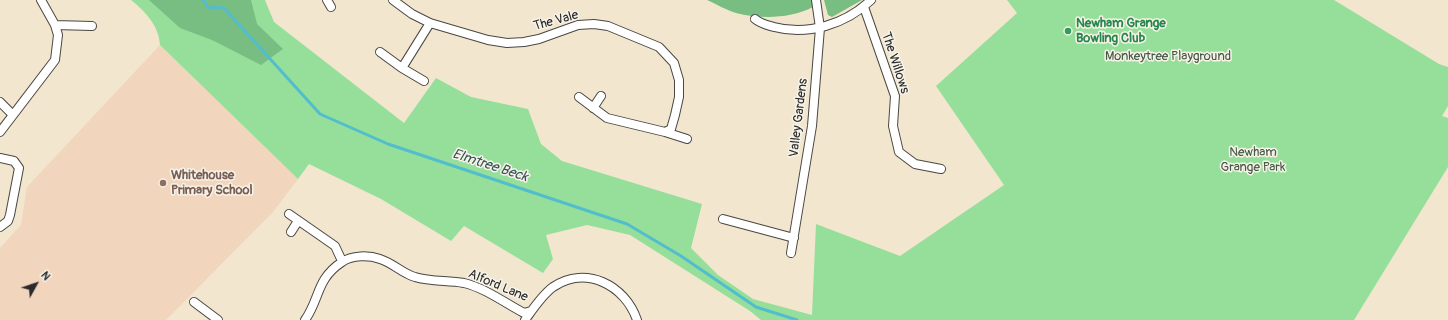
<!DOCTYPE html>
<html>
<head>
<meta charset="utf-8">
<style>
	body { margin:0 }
	#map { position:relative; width:1448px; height:320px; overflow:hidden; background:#f2e6ce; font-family:Pangolin,sans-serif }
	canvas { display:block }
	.north { position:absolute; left:16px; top:264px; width:40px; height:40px; -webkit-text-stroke:3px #f7f3e8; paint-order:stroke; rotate:50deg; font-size:11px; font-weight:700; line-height:16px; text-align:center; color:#2b2b2b }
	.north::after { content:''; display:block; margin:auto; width:14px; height:18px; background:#2b2b2b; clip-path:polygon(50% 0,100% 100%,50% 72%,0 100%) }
</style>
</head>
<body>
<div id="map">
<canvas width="1448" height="320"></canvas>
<div class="north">N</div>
</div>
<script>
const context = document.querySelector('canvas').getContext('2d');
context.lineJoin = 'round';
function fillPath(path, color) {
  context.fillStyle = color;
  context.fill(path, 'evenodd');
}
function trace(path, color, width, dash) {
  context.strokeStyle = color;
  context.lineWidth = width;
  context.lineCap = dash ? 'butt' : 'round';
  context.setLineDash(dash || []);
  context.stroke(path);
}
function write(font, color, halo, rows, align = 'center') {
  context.font = font + ' Pangolin,sans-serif';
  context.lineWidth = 3;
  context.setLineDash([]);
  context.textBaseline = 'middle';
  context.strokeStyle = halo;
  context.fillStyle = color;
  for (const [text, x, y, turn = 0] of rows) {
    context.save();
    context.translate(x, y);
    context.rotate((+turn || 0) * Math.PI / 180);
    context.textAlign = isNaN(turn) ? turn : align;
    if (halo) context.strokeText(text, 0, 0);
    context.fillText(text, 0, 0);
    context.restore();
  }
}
fillPath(new Path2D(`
	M160,45l138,134 -25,33 -107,108h-166v-72l21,-23 6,-38z`), '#f1d5bd');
fillPath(new Path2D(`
	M131,0h134l9,22 130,101 32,-45 35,19 57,12 13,35 21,17 140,43 -11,44 27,27 35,24 59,16 4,-91 84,32 104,-71 -68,-99 81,-73 -10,-13h327l105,64 9,3v39l-6,10 6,2v49l-94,153h-593l-11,-9 -120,-76 -43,-10 -41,10 7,24 -10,14 -79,-47 -13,15 -70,-42 -72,-35 -11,15 -138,-134c-1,-19 -14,-33 -29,-45z`), '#96df9a');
fillPath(new Path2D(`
	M149,0h102l6,24 26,25 -22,16 -49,-25 -32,-12z
	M707,0h105l1,7c-23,12 -53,12 -77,6 -10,-3 -20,-9 -29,-13z
	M824,0h38l-30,17 -4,-2z`), '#78be82');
trace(new Path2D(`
	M203,0l5,7 16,1 96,106 68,30 239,80 54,32 75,51 41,13`), '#52bdcd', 3);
const street = new Path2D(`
	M327,0l4,7
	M393,0l19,14 18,9 58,17 19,3 17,-1 15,-3 39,-14 16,-1 14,2 51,21 15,16 5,17v17l-4,18 -4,14 -6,3 -58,-14 -28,-21
	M864,7l31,89 -2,30 6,26 16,12 26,5
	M755,19c6,5 12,6 19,8 34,9 72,-3 97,-27
	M55,25l37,1
	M380,52l22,16 28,-45
	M402,68l22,13
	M0,102l12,12
	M593,108l8,-12
	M0,132l55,-72 3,-25 -3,-10 -14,-25
	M665,132l22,7
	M0,158l14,3 5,7 -9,47 -2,6 -8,6
	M289,214l46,32 7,15
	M723,219l71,19
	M291,232l7,-11
	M791,253l21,-127 8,-98 -4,-28
	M194,302l24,18
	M305,320c15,-21 11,-41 37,-58 10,-7 27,-7 38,-3 13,4 23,15 35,18 16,5 33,3 49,6 21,5 41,20 60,30l7,-2
	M525,320c8,-11 17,-25 28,-33 33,-22 72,-2 84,33`);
trace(street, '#494743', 10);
trace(street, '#fff', 8);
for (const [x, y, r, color] of [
	[1068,31,4,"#2e9e5b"],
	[163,183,4,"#8d6e63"]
]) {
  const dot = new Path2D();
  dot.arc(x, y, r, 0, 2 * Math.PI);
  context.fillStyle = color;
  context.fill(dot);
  trace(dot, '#f7f3e8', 1.5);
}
write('13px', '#2b2b2b', '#f7f3e8', [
	["The Vale",556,21,-15],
	["The Willows",895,63,72],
	["Valley Gardens",799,118,-83],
	["Alford Lane",498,286,23]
]);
write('bold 13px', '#27864d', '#f7f3e8', [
	["Newham Grange",1076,24],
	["Bowling Club",1076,39]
], 'left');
write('13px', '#465847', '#f7f3e8', [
	["Monkeytree Playground",1168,57],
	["Newham",1253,153],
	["Grange Park",1253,168]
]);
write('bold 13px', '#785e54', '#f7f3e8', [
	["Whitehouse",171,176],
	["Primary School",171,191]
], 'left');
write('italic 14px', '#37575c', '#f7f3e8', [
	["Elmtree Beck",490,166,18]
]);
</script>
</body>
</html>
